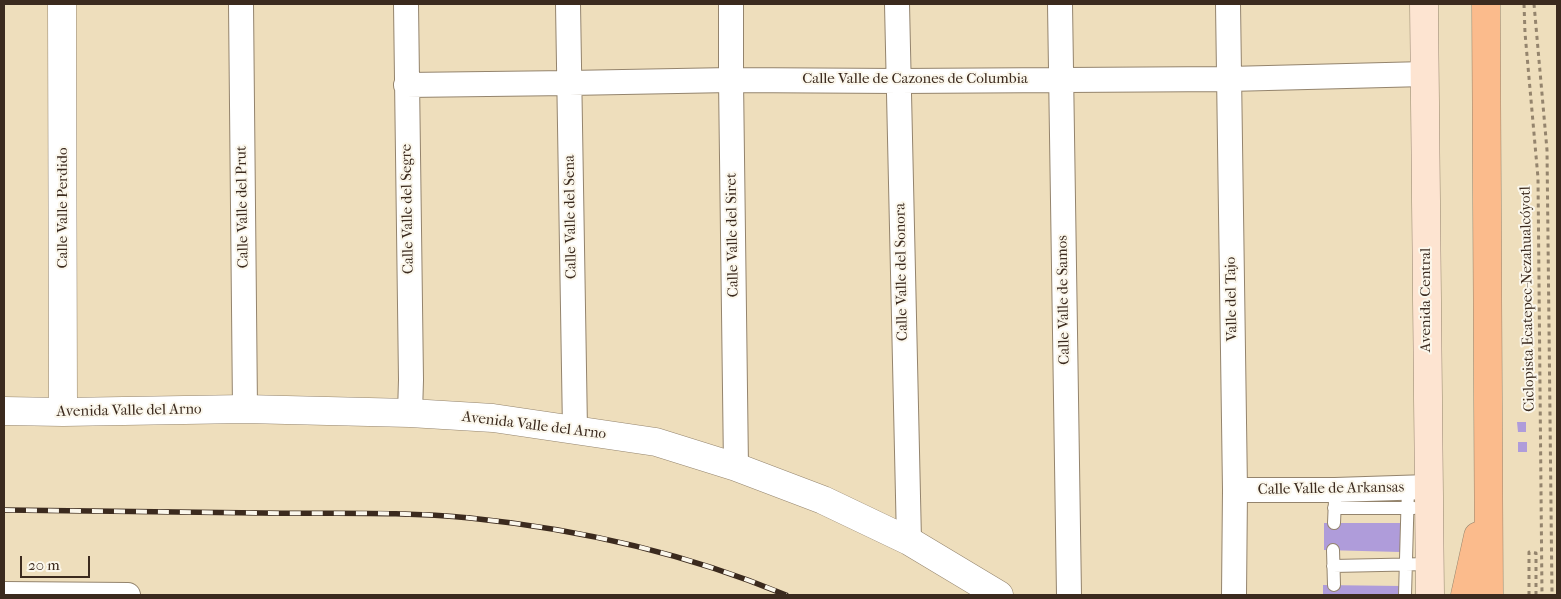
<!DOCTYPE html>
<html>
<head>
<meta charset="utf-8">
<style>
	body { margin:0 }
	#map { position:relative; width:1561px; height:599px; overflow:hidden; background:#eedebc; font-family:"IM FELL French Canon",serif }
	canvas { display:block }
	.frame { position:absolute; inset:0; border:5px solid #3b2a1e; pointer-events:none }
	.scale { position:absolute; left:20px; top:556px; width:70px; height:22px; box-sizing:border-box; border:2px solid #3b2a1e; border-top:0; padding-left:6px; font-size:15px; line-height:18px; white-space:nowrap; color:#3b2a1e; -webkit-text-stroke:4px #fbf7ec; paint-order:stroke }
</style>
</head>
<body>
<div id="map">
<canvas width="1561" height="599"></canvas>
<div class="frame"></div>
<div class="scale">20 m</div>
</div>
<script>
const context = document.querySelector('canvas').getContext('2d');
context.lineJoin = 'round';
function fillPath(path, color) {
  context.fillStyle = color;
  context.fill(path, 'evenodd');
}
function trace(path, color, width, dash) {
  context.strokeStyle = color;
  context.lineWidth = width;
  context.lineCap = dash ? 'butt' : 'round';
  context.setLineDash(dash || []);
  context.stroke(path);
}
function write(font, color, halo, rows, align = 'center') {
  context.font = font + ' "IM FELL French Canon",serif';
  context.lineWidth = 4;
  context.setLineDash([]);
  context.textBaseline = 'middle';
  context.strokeStyle = halo;
  context.fillStyle = color;
  for (const [text, x, y, turn = 0] of rows) {
    context.save();
    context.translate(x, y);
    context.rotate((+turn || 0) * Math.PI / 180);
    context.textAlign = isNaN(turn) ? turn : align;
    if (halo) context.strokeText(text, 0, 0);
    context.fillText(text, 0, 0);
    context.restore();
  }
}
fillPath(new Path2D(`
	M1517,422h9v10h-8z
	M1518,442h9v10h-9z
	M1324,523h77l-1,29 -76,-2z
	M1323,585l78,1v9h-78z`), '#af9cda');
const service = new Path2D(`
	M1334,508h80
	M1334,523l1,-23
	M1333,550l1,35
	M1333,566l96,-2
	M1405,595l3,-107`);
const minor = new Path2D(`
	M241,4l4,405
	M406,4l5,376 -1,33
	M568,4l7,426
	M731,4v76l5,387
	M897,4l12,537
	M1060,4l9,591
	M1228,4l7,486 -1,105
	M406,85l163,-2 162,-3 168,1 330,-2 196,-5
	M1235,490h100l93,-3
	M4,594l124,1`);
const tertiary = new Path2D(`
	M62,4l1,408
	M4,411l59,1 182,-3 165,4 83,5 163,24 80,25 87,33 86,41 90,54`);
const secondary = new Path2D(`
	M1424,4l6,591`);
const motorway = new Path2D(`
	M1486,4l3,591
	M1465,595l13,-59`);
trace(service, '#94846d', 14);
trace(minor, '#94846d', 26);
trace(tertiary, '#94846d', 29);
trace(secondary, '#94846d', 29);
trace(motorway, '#94846d', 29);
trace(new Path2D(`
	M1524,4l1,29 13,145 4,417
	M1534,4l13,146 5,445
	M1529,595v-43l7,1v42`), '#94846d', 3, [4, 4]);
trace(service, '#fff', 12);
trace(minor, '#fff', 24);
trace(tertiary, '#fff', 28);
trace(secondary, '#fde4d1', 28);
trace(motorway, '#fbbb8c', 28);
const rail = new Path2D(`
	M4,510c86,1 172,2 259,3 68,1 138,-2 207,5 108,11 215,35 316,77`);
trace(rail, '#3b2a1e', 5.5);
trace(rail, '#fbf7ec', 4, [11]);
write('15px', '#3b2a1e', '#fbf7ec', [
	["Calle Valle de Cazones de Columbia",915,79],
	["Calle Valle del Prut",243,207,-91],
	["Calle Valle Perdido",63,208,-90],
	["Calle Valle del Segre",408,209,-91],
	["Calle Valle del Sena",571,217,-91],
	["Calle Valle del Siret",733,235,-91],
	["Calle Valle del Sonora",902,272,-91],
	["Valle del Tajo",1232,299,-91],
	["Ciclopista Ecatepec-Nezahualcóyotl",1528,299,-91],
	["Calle Valle de Samos",1064,300,-91],
	["Avenida Central",1426,300,-90],
	["Avenida Valle del Arno",129,411,-1],
	["Avenida Valle del Arno",534,426,7],
	["Calle Valle de Arkansas",1331,489,-1]
]);
</script>
</body>
</html>
